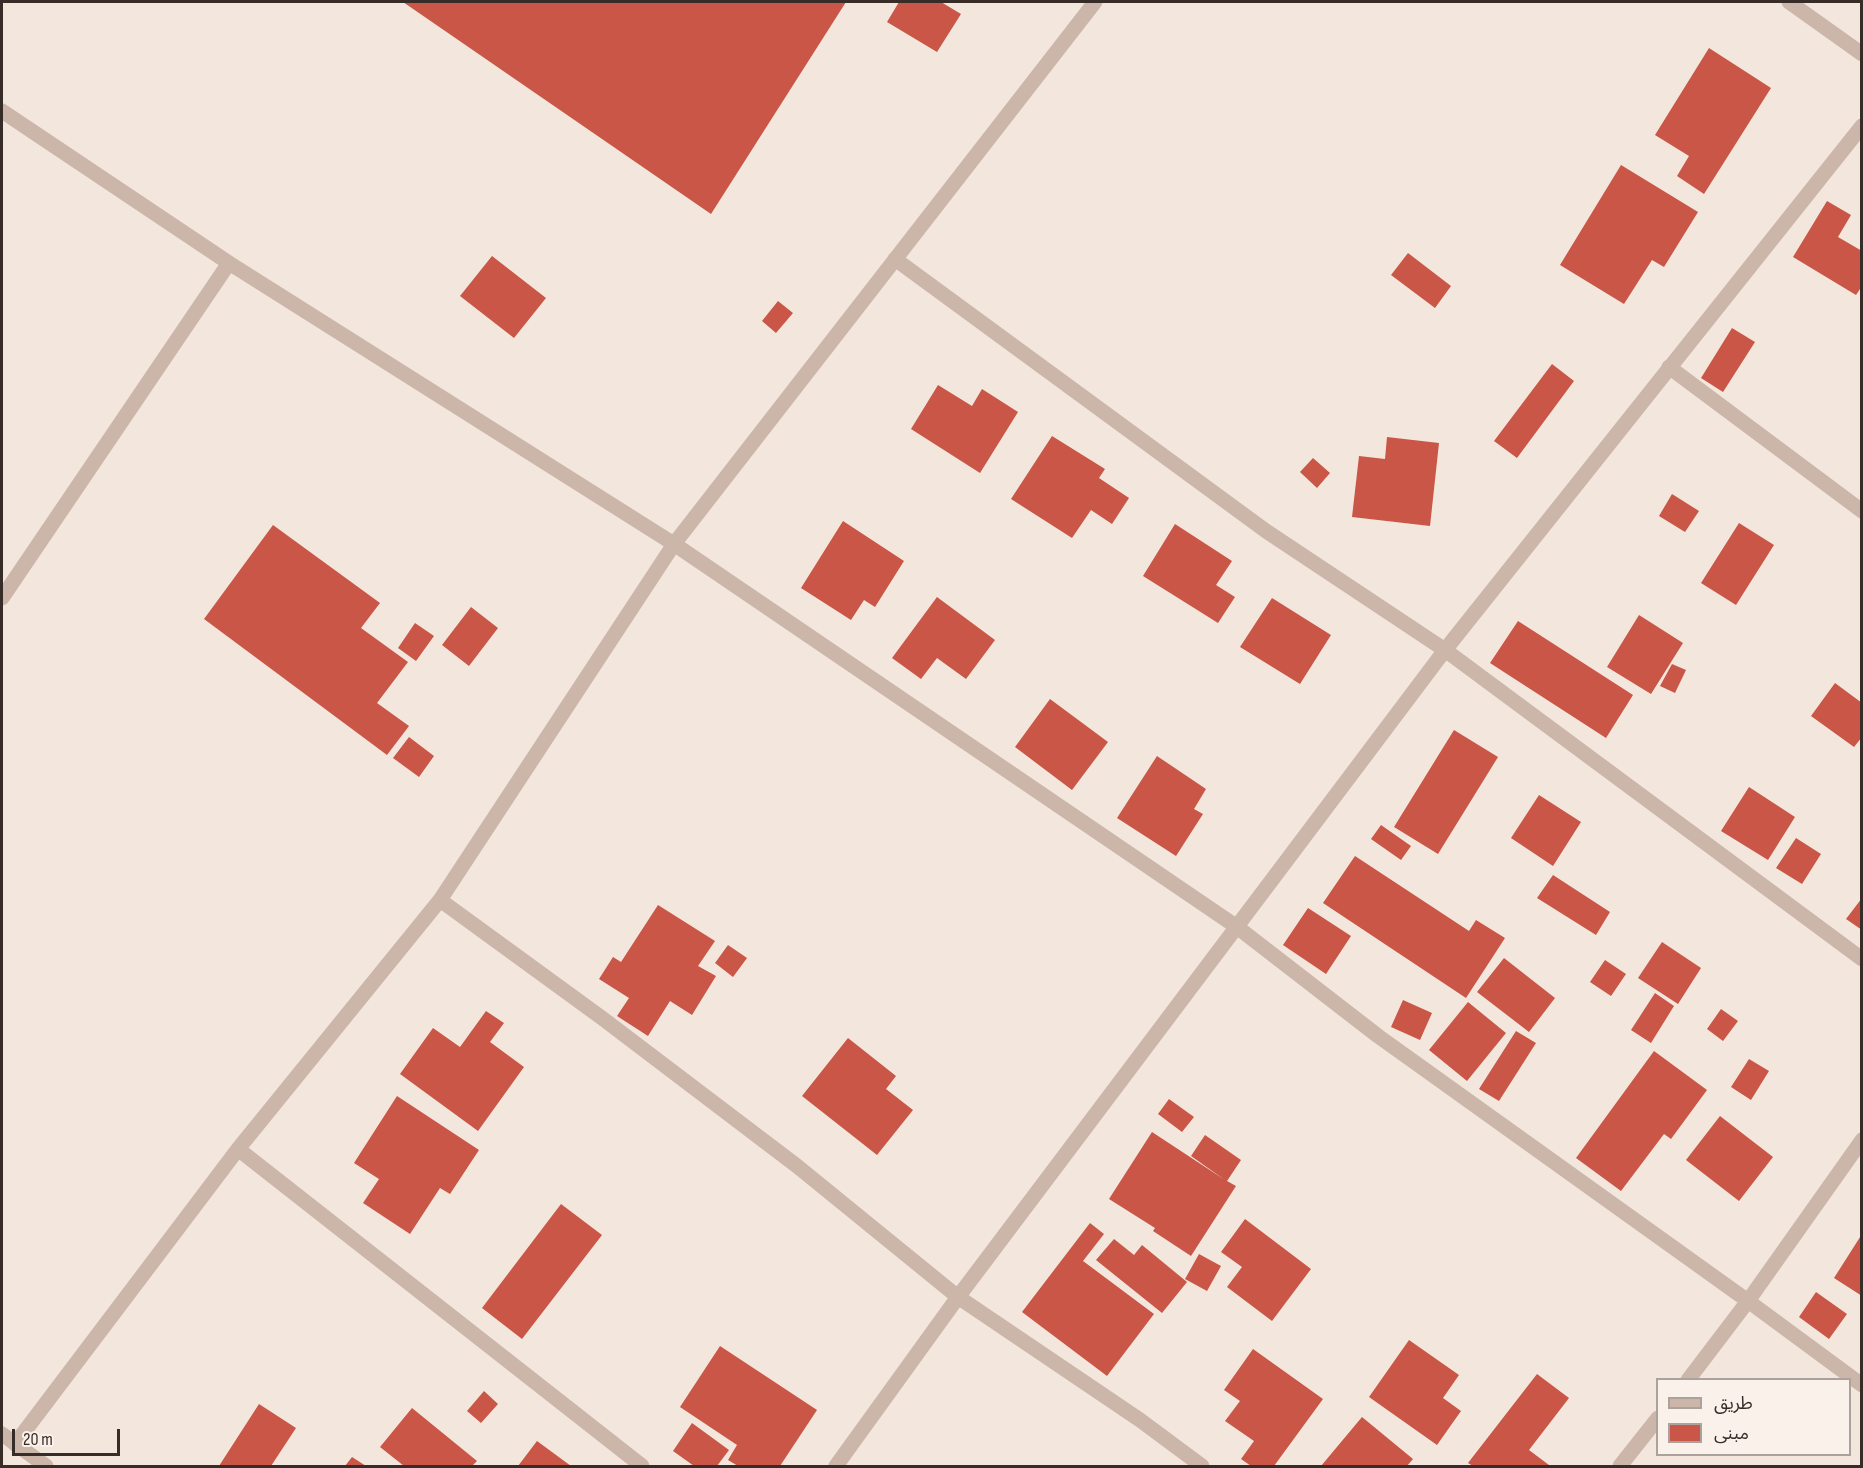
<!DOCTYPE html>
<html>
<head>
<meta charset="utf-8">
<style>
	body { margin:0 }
	#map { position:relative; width:1863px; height:1468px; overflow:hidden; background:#f3e6dd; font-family:"Sofia Sans Condensed","Noto Sans Arabic",sans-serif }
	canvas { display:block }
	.frame { position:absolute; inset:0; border:3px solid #382c29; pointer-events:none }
	.legend { position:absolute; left:1656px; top:1378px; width:195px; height:78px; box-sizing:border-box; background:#faf1ea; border:2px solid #aca29d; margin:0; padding:8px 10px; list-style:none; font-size:18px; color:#382c29 }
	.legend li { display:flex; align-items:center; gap:12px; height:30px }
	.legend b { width:30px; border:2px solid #aca29d }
	.scale { position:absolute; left:12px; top:1429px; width:108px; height:27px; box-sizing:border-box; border:3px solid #382c29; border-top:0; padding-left:8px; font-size:18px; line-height:21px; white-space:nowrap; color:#382c29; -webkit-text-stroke:4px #faf1ea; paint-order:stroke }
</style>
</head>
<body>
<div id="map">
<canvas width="1863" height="1468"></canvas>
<div class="frame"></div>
<ul class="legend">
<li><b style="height:8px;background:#ccb5a9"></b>طريق</li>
<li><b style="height:16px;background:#c95646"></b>مبنى</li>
</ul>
<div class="scale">20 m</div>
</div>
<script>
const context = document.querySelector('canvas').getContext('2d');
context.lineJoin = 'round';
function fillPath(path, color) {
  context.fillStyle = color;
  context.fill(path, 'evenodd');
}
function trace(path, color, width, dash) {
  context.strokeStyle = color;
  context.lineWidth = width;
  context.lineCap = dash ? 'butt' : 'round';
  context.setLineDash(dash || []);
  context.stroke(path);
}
fillPath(new Path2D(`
	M403,2h443l-135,212z
	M899,2h42l20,12 -24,38 -50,-30z
	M1709,48l62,40 -67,106 -27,-18 12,-20 -34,-21z
	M1621,165l77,47 -34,55 -12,-7 -28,44 -64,-39z
	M1827,201l24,14 -13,22 24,14v35l-6,9 -63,-38z
	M1408,253l43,33 -16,22 -44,-33z
	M492,256l54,42 -32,40 -54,-42z
	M778,301l15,12 -17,20 -14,-12z
	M1732,328l23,14 -32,50 -22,-14z
	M1552,364l22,17 -57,77 -23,-17z
	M938,385l34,21 10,-17 36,23 -38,61 -69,-44z
	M1052,436l53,33 -6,9 30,20 -17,26 -21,-14 -19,28 -61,-39z
	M1387,437l52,6 -9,83 -78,-9 7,-61 26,3z
	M1313,458l17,15 -13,15 -17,-16z
	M1672,494l27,17 -14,21 -26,-16z
	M843,521l61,40 -29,46 -11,-7 -13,20 -50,-32z
	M1739,523l35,22 -38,60 -35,-22z
	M1175,524l57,37 -16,24 19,12 -17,26 -75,-47z
	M273,525l107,78 -19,25 47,34 -31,41 32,23 -22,29 -183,-136z
	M937,597l58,43 -29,39 -29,-21 -16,21 -29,-21z
	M1272,598l59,37 -31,49 -60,-37z
	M471,607l27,21 -29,38 -27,-21z
	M1639,615l44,28 -32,51 -44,-27z
	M1518,621l115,74 -27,43 -116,-75z
	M415,623l19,13 -18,25 -18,-13z
	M1672,664l14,6 -11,23 -15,-7z
	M1835,683l27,20v34l-8,10 -43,-31z
	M1050,699l58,43 -36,48 -57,-43z
	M1454,730l44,27 -60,97 -44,-27z
	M409,737l25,19 -15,21 -26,-19z
	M1157,756l49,33 -12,20 9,5 -27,42 -59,-38z
	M1749,787l46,30 -27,43 -47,-29z
	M1539,795l42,27 -28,44 -42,-28z
	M1381,825l30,21 -10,14 -30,-21z
	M1796,838l25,16 -19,30 -26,-16z
	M1355,856l114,75 7,-11 29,18 -39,60 -143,-95z
	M1553,875l57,37 -14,23 -59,-37z
	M1862,898v32l-16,-11z
	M658,905l57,36 -17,25 18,10 -24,39 -22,-14 -22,35 -31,-20 12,-18 -30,-19 14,-22 8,5z
	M1308,908l43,28 -25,38 -43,-29z
	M1662,942l39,26 -23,36 -40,-26z
	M728,945l19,13 -14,19 -18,-14z
	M1504,958l51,40 -26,34 -52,-40z
	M1605,960l21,14 -15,22 -21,-14z
	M1655,993l19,13 -23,37 -20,-13z
	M1403,1000l29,13 -12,27 -29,-13z
	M1468,1002l38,31 -39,48 -38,-31z
	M1721,1009l17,12 -15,20 -16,-12z
	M486,1011l18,12 -14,19 34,25 -46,64 -78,-57 33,-46 27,19z
	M1516,1031l20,12 -37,58 -20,-12z
	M848,1038l48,38 -10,13 27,21 -36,45 -75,-59z
	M1654,1051l53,39 -36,49 -7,-5 -43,57 -45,-33z
	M1749,1059l20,12 -18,29 -20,-13z
	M397,1096l82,54 -29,44 -10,-6 -30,46 -47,-31 16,-24 -25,-16z
	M1169,1099l25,18 -12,15 -24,-18z
	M1720,1116l53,41 -34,44 -53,-41z
	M1152,1132l73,48 -34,-24 14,-21 36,25 -14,21 9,5 -45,70 -38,-25 2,-3 -46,-29z
	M561,1204l41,31 -80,104 -40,-31z
	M1245,1219l66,50 -39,52 -45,-34 15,-20 -21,-15z
	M1090,1223l14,11 -21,27 71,53 -47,62 -85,-64z
	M1862,1234v62l-28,-18z
	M1114,1239l20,16 8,-10 45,37 -25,31 -66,-53z
	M1199,1254l22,12 -14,25 -22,-12z
	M1816,1292l31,22 -18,25 -30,-22z
	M1409,1340l50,35 -16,23 18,13 -24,34 -68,-48z
	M720,1346l97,64 -37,56h-42l-10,-6 9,-15 -57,-38z
	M1253,1349l70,50 -49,67h-23l-10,-7 13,-18 -29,-20 15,-20 -16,-11z
	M1537,1374l32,24 -40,52 20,15 -76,1 -5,-3z
	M484,1391l14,13 -17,19 -14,-12z
	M259,1404l37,24 -25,38h-52z
	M412,1408l65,53 -5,5h-68l-24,-19z
	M1362,1417l51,42 -6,7h-86z
	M692,1423l37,27 -12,16h-23l-21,-15z
	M537,1441l34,25h-53z
	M352,1457l14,9h-21z`), '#c95646');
trace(new Path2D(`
	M1789,2l73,52
	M2,111l227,152 445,281 563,383 141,109 370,265 114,84
	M895,259l371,272 179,119 417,309
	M1669,367l193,144
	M2,598l227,-335
	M440,900l162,118 195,148 161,131 182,123 62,46
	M238,1149l404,317
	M1688,1380l60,-79 114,-161
	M2,1434l44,32
	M15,1444l223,-295 202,-249 234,-356 421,-542
	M836,1466l122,-169 487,-647 417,-524
	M1620,1466l38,-48`), '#ccb5a9', 15);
</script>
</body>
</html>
